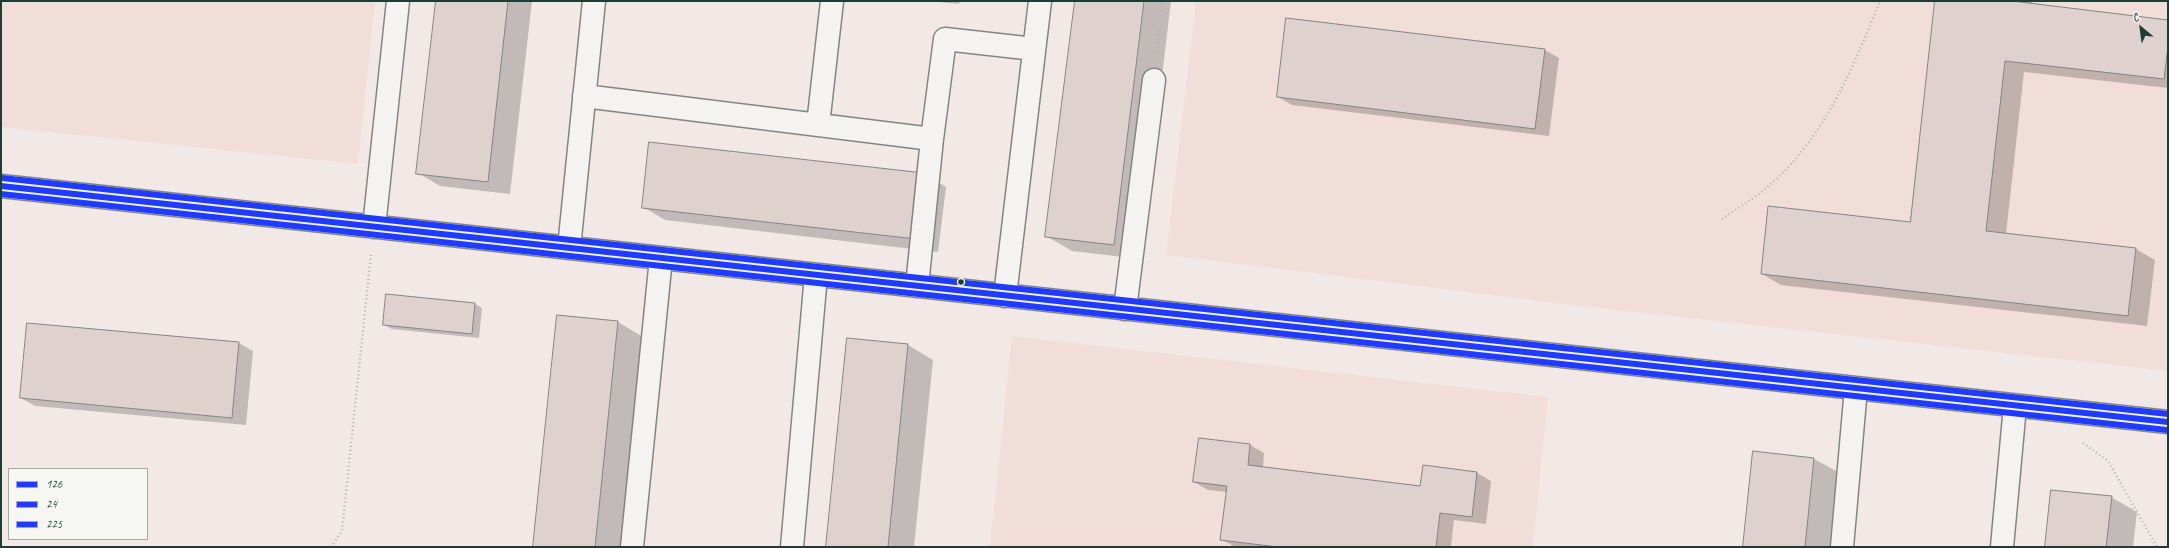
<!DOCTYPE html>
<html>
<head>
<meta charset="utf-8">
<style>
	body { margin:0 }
	#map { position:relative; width:2169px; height:548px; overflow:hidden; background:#f2e9e6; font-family:Caveat,sans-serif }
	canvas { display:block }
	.frame { position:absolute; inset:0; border:2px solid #1f3d34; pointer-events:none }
	.legend { position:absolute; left:8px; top:468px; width:140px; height:72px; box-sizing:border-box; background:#f6f6f2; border:1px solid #a0aca6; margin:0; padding:5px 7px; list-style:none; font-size:12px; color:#1f3d34 }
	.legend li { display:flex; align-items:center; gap:8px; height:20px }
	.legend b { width:20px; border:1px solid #a0aca6 }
	.north { position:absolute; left:2121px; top:8px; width:40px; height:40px; -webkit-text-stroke:3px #f6f6f2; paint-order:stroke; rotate:331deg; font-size:11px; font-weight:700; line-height:16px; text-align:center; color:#1f3d34 }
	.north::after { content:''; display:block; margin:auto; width:14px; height:18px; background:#1f3d34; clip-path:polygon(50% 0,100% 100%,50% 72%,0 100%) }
</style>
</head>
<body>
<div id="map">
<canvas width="2169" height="548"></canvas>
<div class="frame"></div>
<ul class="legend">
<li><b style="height:5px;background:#1f3bff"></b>126</li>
<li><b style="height:5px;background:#1f3bff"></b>24</li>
<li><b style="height:5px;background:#1f3bff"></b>225</li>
</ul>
<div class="north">С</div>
</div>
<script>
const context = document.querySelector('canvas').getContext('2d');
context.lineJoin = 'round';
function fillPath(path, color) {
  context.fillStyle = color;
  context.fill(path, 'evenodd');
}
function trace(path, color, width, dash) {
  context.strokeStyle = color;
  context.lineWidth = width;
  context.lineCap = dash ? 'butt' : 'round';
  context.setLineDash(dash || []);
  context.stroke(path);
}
fillPath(new Path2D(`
	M1,1h374l-17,163 -357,-37z
	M1196,1h972v370l-597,-66 -405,-50z
	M1012,336l536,61 -15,150h-543z`), '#f2ded9');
fillPath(new Path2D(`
	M437,1h95l-22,193 -70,-8 -22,-13z
	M928,1h32l-1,3z
	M1076,1h95l-31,258 -68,-8 -26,-15z
	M1936,1h96v5l136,15v67l-144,-16 -18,162 130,15 19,11 -8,66 -366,-41 -19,-11 148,-51z
	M1545,50l14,8 -10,78 -257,-31 -14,-8z
	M924,174l22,13 -8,65 -273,-32 -22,-13z
	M475,304l7,4 -3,30 -87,-9 -8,-4z
	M558,316l60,6 25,15 -21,210h-88z
	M239,343l14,8 -7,74 -211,-19 -14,-8z
	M908,345l25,15 -19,187h-87z
	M1200,439l50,6 14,8 -1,15 158,19 3,-21 53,7 14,8 -5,43 -32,-4 -3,27h-216l-14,-8 6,-47 -19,-2 -14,-8z
	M1754,452l60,7 26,14 -8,74h-88z
	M2111,497l26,15 -4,35h-87z`), '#0003');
const building = new Path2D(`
	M436,1h72l-20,181 -72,-8z
	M1075,1h69l-30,244 -69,-8z
	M1935,1h77l156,19v26l-4,33 -159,-18 -19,170 150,17 -8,68 -367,-42 7,-68 142,16z
	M1286,18l259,31 -10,80 -258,-32z
	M649,142l275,31 -8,66 -274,-31z
	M386,294l89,9 -3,31 -89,-9z
	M557,315l61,6 -23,226h-62z
	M27,323l212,19 -7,76 -212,-20z
	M847,338l61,6 -20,203h-62z
	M1199,438l51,6 -2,21 172,21 3,-21 54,7 -5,45 -32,-4 -4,34h-158l-58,-7 7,-54 -34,-4z
	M1753,451l61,7 -9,89h-62z
	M2051,490l61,6 -6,51h-61z`);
fillPath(building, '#dfd2ce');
trace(building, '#838582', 1);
const minor = new Path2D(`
	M584,96l348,43 13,-100 89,10
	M818,125l14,-124
	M1,186l2167,236
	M374,227l24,-226
	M569,248l25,-247
	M917,286l15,-147
	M1005,296l35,-295
	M1125,309l29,-229
	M632,547l29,-289
	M792,547l24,-272
	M1842,547l14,-159
	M2002,547l13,-141`);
trace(minor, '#838582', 25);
trace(new Path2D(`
	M1158,52l5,-51
	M1722,219c17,-12 35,-22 50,-36 53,-47 82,-117 108,-182
	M2083,443l25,18 49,86
	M331,547l11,-16 29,-277`), '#b0b2b0', 2.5, [1, 3]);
trace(minor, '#f5f3f1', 22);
trace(new Path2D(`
	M1,186l2167,236`), '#1f3bff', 6);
trace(new Path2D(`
	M1,194l2166,236`), '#1f3bff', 6);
trace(new Path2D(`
	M2,178l2166,236`), '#1f3bff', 6);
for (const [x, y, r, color] of [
	[961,282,3.5,"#1f3d34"]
]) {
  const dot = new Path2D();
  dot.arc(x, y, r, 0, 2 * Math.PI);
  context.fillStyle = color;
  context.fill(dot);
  trace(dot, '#f6f6f2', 1.5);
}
</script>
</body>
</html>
